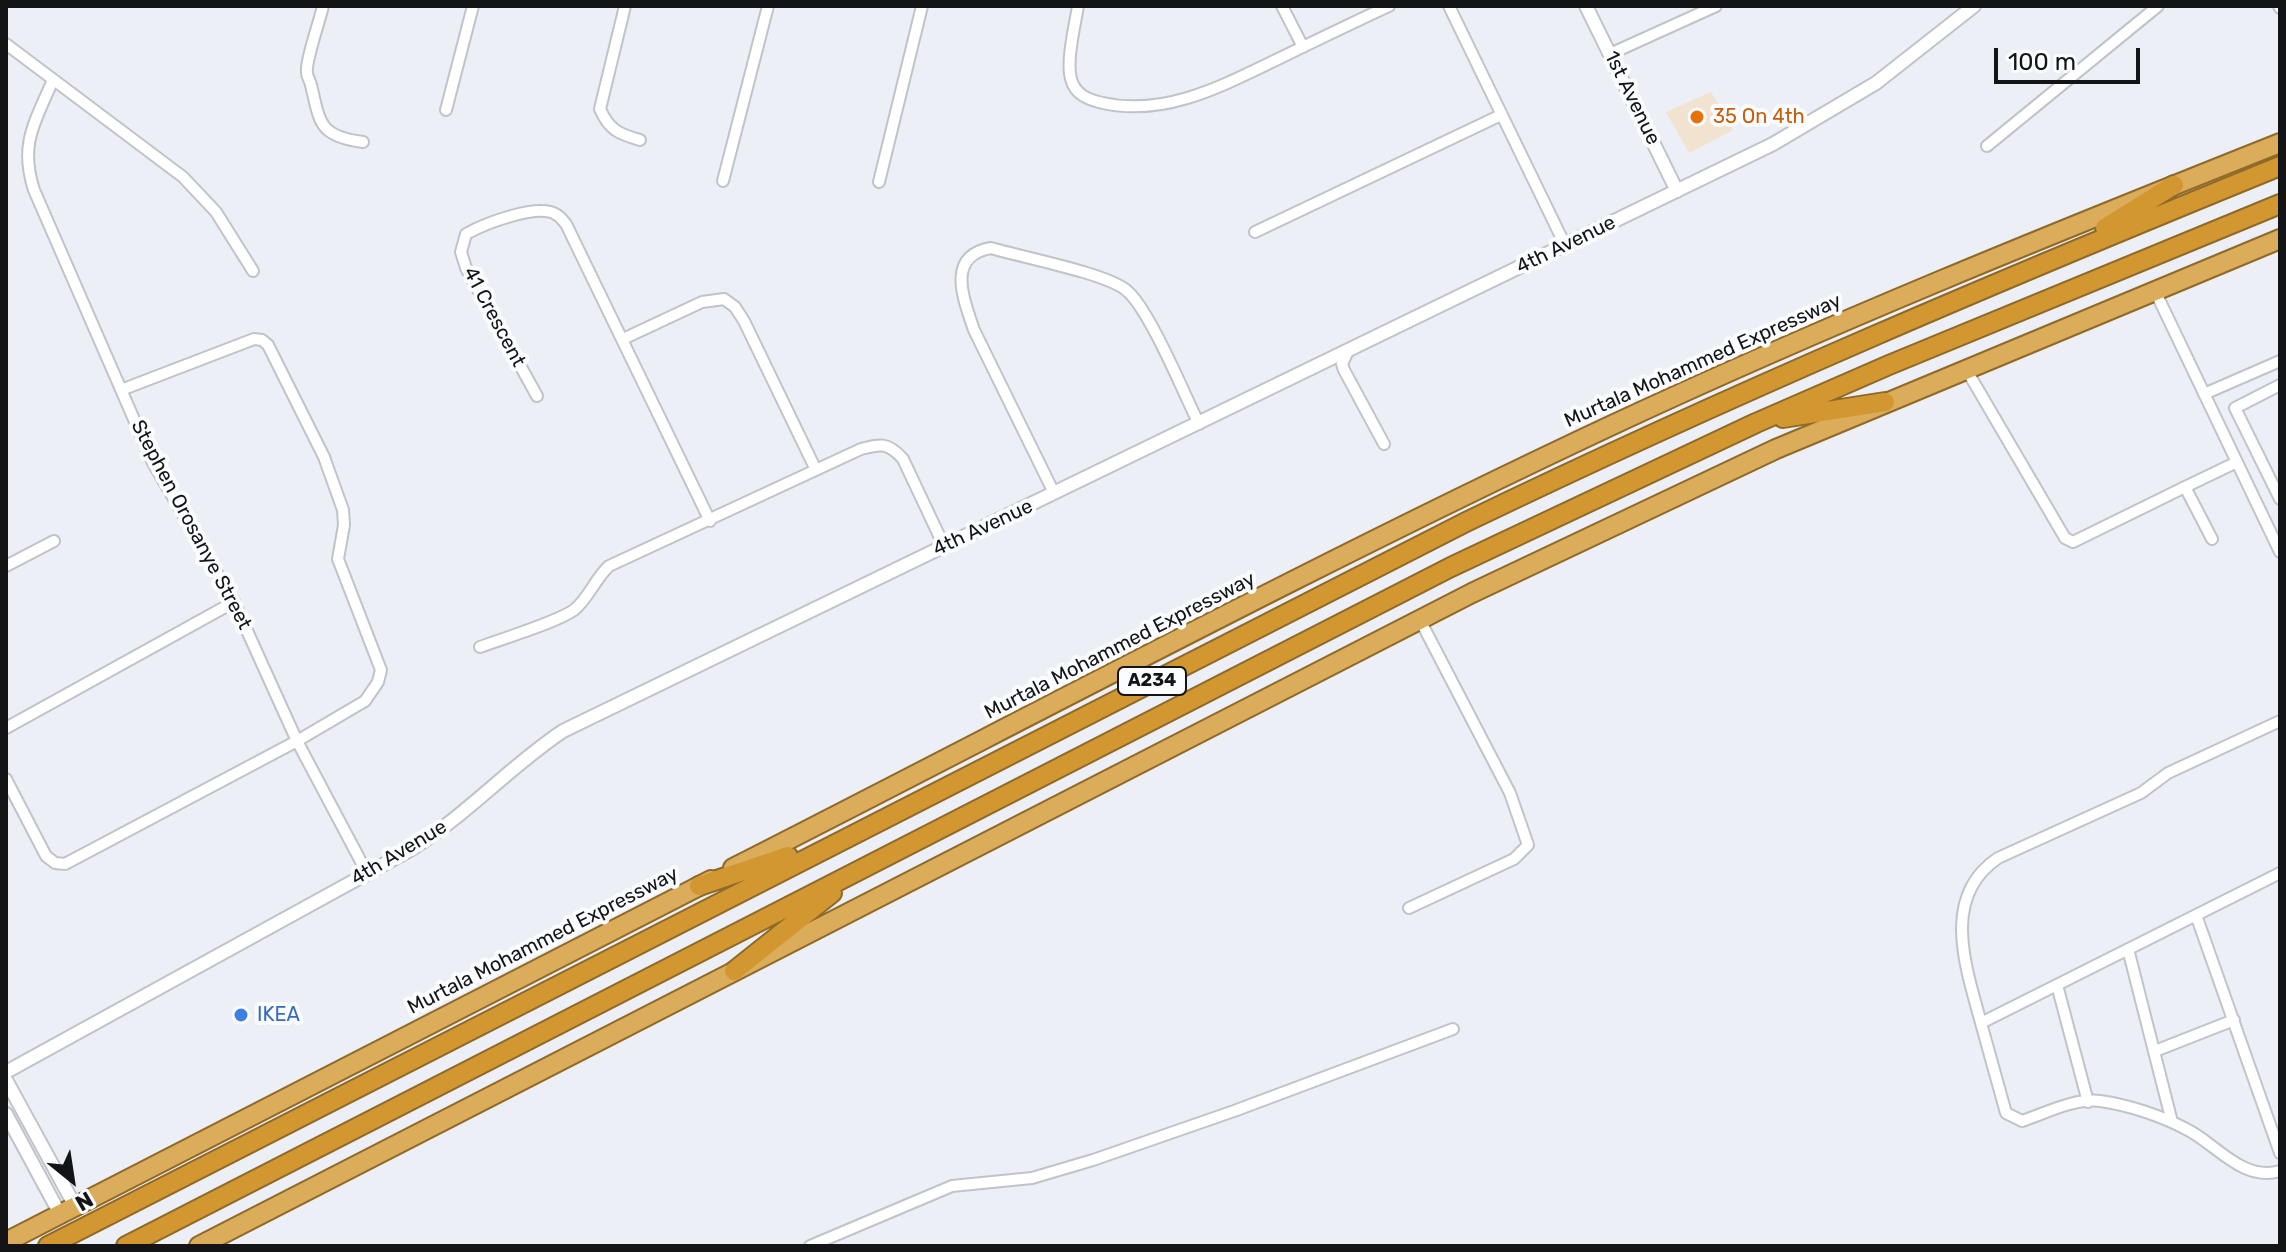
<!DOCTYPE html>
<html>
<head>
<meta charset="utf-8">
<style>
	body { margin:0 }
	#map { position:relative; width:2286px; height:1252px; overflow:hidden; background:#eceff6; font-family:Rubik,sans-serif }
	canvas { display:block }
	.frame { position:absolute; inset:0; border:8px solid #131416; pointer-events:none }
	.north { position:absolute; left:32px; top:1140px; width:80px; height:80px; -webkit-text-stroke:6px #fbfcff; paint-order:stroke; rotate:150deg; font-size:22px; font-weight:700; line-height:32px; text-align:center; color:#131416 }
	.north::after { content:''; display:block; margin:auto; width:28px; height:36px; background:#131416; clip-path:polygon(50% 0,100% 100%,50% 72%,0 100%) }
	.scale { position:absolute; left:1994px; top:48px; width:146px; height:36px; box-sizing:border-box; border:4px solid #131416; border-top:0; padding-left:10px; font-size:24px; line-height:28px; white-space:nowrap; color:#131416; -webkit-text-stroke:6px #fbfcff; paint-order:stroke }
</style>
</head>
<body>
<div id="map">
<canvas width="2286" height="1252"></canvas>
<div class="frame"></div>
<div class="north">N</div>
<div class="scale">100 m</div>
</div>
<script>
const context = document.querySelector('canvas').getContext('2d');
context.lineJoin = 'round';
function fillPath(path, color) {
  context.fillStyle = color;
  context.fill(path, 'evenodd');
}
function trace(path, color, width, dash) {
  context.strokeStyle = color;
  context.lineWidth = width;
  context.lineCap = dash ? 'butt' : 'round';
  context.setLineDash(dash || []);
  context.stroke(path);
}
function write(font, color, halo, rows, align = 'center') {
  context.font = font + ' Rubik,sans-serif';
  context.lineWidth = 8;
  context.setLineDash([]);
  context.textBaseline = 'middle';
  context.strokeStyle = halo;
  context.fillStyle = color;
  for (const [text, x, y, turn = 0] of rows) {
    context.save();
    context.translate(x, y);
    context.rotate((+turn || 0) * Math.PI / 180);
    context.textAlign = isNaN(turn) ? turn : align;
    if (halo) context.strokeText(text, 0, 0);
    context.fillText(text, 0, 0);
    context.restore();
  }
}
fillPath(new Path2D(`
	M1711,92l22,38 -44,23 -23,-41z`), '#f2e2d0');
const minor = new Path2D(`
	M323,6c-3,14 -18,56 -16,67 0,4 3,7 4,12 9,37 7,51 52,57
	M625,6l-25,103c9,21 19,25 40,31
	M1078,6c-3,19 -12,55 -7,73 4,16 18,21 32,24 62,14 121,-18 175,-44 37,-18 74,-36 111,-53
	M1282,6l21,41
	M1449,6l116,239
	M2279,6l1,2
	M6,44l177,133 33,35 37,59
	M1610,54l106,-48
	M53,80c-18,42 -34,64 -19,110l119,273 81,139 63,139 70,132
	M446,110l27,-104
	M1987,146l171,-140
	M723,181l45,-175
	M879,182l43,-176
	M1255,232l246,-117
	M2155,291l125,261
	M623,339l79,-37 22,-3 11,8 9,14 72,149
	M1348,351l-6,13 2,6 40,74
	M1966,369l99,169 8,4 112,-55
	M2280,385l-45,23 45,91
	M2204,394l76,-33
	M537,396l-71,-128 -5,-16 5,-18c18,-10 73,-32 91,-19 4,2 6,6 9,9l144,297
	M1054,493l-80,-163c-10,-30 -29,-74 17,-82 30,9 114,25 135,42 23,18 58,104 73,134
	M2212,539l-27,-52 52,-25
	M6,566l48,-25
	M480,647c24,-9 75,-24 94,-37 14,-11 21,-31 35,-44l252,-117c20,-5 27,-7 42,10l41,87
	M6,728l228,-126
	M6,779l40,77 9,7 10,1 232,-123 68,-40 13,-19 3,-12 -43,-111 6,-34 -1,-15 -19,-53 -56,-112 -6,-5 -8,-1 -133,51
	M2280,873l-299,150 25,90 16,8c24,-8 52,-23 78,-20 29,4 62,15 88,29 29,15 55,52 92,41
	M1409,908l105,-49 14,-14 -18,-52 -90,-173
	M2196,915l84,238
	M2128,949l44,173
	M2057,985l31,117
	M1981,1023c-15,-56 -41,-126 17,-165l143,-65 27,-20 112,-52
	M2155,1051l79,-31
	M810,1246l142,-60 80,-8 61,-18 141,-49 219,-82`);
const tertiary = new Path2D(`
	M1586,6l91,185
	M6,1072l404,-222c56,-34 99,-83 153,-119l1210,-587 103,-61 98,-77
	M6,1080l69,126
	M6,1114l54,100`);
const trunk = new Path2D(`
	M733,868c291,-148 579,-302 875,-441 220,-103 446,-194 672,-284
	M6,1242l705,-362
	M199,1246l1273,-653 304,-144 504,-210`);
const motorway = new Path2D(`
	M2105,228l69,-43
	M1783,418l102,-16
	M699,886l89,-30
	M734,971l98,-78
	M48,1246l1418,-724c267,-129 539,-244 814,-356
	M126,1246l1325,-679 305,-144 133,-58 391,-161`);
trace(minor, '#c1c3ca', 14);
trace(tertiary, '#c1c3ca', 16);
trace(trunk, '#8f6928', 22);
trace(motorway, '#8f6928', 22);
trace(minor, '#fff', 10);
trace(tertiary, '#fff', 12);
trace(trunk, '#dbac5a', 18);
trace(motorway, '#d29731', 18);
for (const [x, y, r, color] of [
	[1697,117,8,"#e8710a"],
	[241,1015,8,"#3f7fe0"]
]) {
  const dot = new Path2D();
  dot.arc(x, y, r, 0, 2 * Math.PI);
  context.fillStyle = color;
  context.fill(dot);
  trace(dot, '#fbfcff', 3);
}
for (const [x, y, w] of [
	[1152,681,68]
]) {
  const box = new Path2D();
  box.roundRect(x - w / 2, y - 14, w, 28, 6);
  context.fillStyle = '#fbfcff';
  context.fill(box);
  trace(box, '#131416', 2);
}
write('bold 18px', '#131416', null, [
	["A234",1152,681]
]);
write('20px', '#131416', '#fbfcff', [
	["1st Avenue",1632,98,64],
	["4th Avenue",1566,245,-26],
	["41 Crescent",494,317,62],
	["Murtala Mohammed Expressway",1703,361,-24],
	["Stephen Orosanye Street",191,525,62],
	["4th Avenue",983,528,-25],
	["Murtala Mohammed Expressway",1120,646,-27],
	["4th Avenue",399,853,-31],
	["Murtala Mohammed Expressway",543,941,-27]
]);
write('20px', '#c56008', '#fbfcff', [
	["35 On 4th",1713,117]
], 'left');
write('20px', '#366cbe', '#fbfcff', [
	["IKEA",257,1015]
], 'left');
</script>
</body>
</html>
